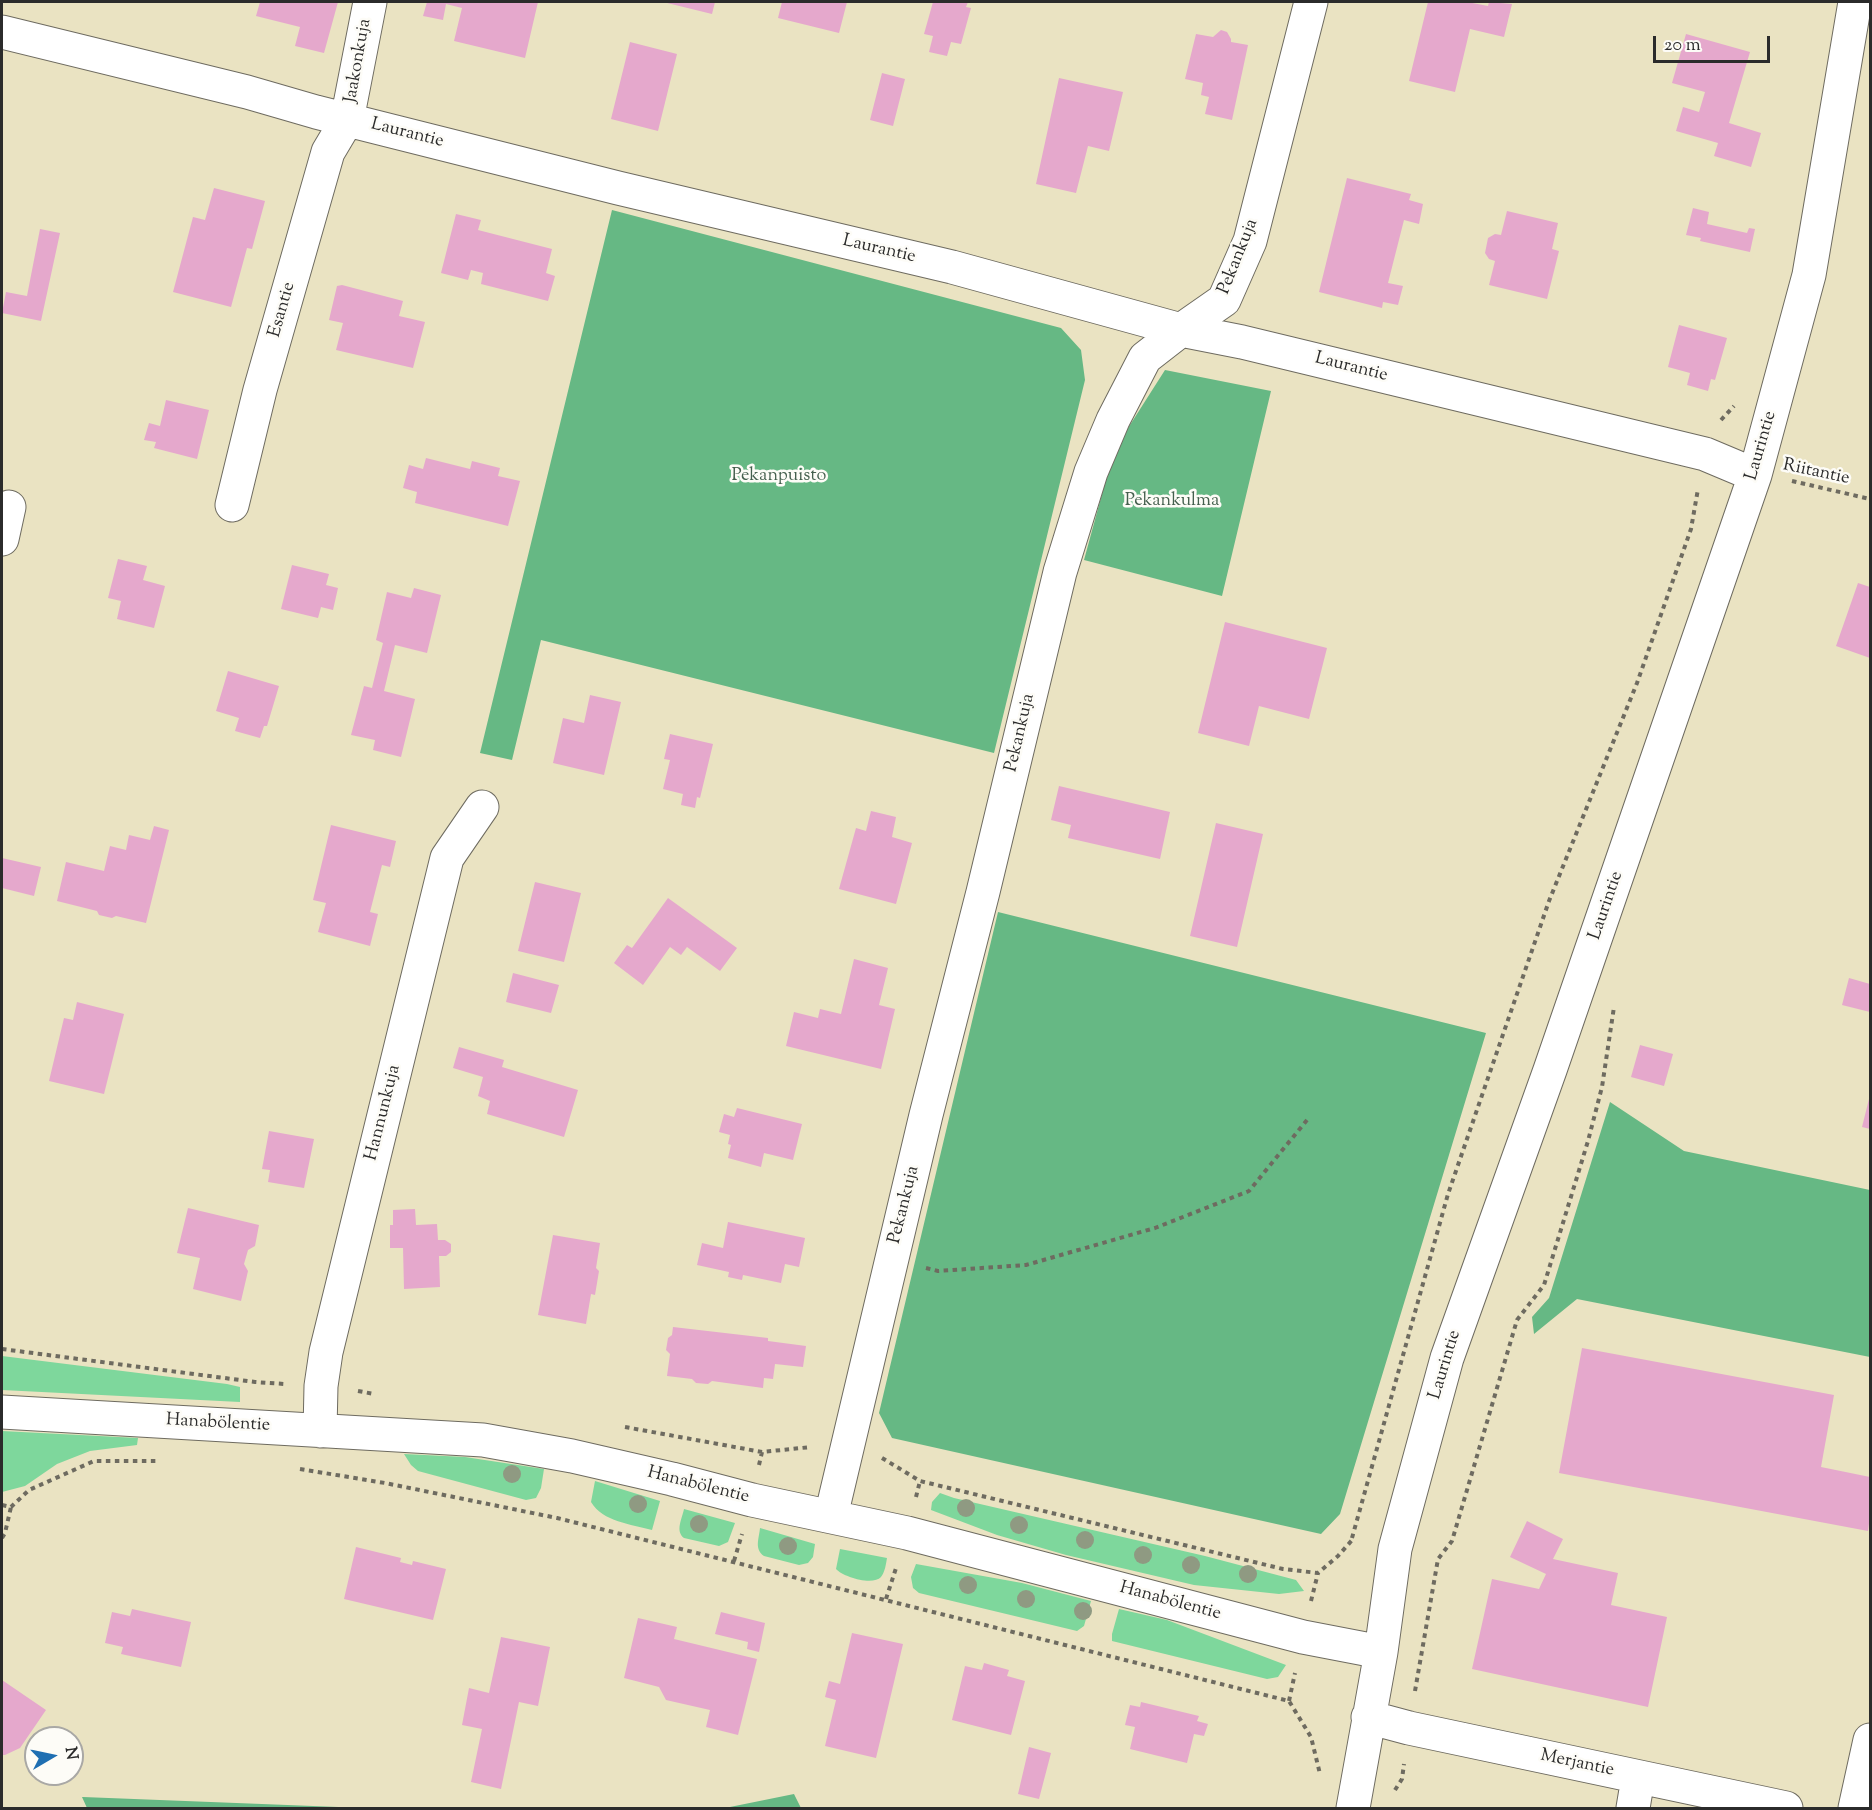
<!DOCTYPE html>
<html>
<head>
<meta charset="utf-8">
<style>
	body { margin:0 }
	#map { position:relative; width:1872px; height:1810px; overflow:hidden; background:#eae3c2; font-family:"Sorts Mill Goudy",serif }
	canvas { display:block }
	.frame { position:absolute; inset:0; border:3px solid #2b2b2b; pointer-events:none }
	.north { position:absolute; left:24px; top:1726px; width:60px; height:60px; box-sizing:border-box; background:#fdfcf7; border:2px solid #a9a8a5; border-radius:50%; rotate:81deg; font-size:16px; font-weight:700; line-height:24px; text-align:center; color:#2b2b2b }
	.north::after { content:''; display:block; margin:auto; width:21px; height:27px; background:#1f6fb2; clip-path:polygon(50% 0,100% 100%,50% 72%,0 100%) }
	.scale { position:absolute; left:1653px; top:36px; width:117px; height:27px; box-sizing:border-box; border:3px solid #2b2b2b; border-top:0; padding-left:8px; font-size:18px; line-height:21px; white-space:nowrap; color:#2b2b2b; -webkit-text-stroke:4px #fdfcf7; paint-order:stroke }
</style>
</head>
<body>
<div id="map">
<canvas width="1872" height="1810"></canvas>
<div class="frame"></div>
<div class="north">N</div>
<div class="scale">20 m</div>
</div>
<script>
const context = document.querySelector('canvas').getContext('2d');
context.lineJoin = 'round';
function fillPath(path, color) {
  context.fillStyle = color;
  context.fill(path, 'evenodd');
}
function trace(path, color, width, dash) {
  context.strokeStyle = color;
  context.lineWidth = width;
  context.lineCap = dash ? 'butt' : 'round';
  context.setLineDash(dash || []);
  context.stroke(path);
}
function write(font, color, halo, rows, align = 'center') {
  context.font = font + ' "Sorts Mill Goudy",serif';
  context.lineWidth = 5;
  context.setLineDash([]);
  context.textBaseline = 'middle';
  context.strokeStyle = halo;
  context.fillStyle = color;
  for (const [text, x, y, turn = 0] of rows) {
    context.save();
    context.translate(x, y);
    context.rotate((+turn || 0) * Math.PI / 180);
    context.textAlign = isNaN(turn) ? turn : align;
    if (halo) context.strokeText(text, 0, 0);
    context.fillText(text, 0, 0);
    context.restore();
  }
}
fillPath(new Path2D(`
	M2,1356l225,28 13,3v15l-238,-12z
	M2,1431l136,7 -1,7 -47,6 -33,13 -32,22 -23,6z
	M404,1454l61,3 79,12 -3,19 -5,10 -10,2 -108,-29 -7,-6z
	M595,1481l65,20 -8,29c-21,-6 -49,-8 -61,-28z
	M940,1493l14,5 251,58 91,24 8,11 -25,3 -85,-9 -128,-30 -69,-20 -66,-25 1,-8z
	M684,1509l51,14 -7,19 -9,4 -35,-8c-9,-7 -2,-19 0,-29z
	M760,1528l55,16 -2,13 -5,6 -9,2 -35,-9c-10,-7 -5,-17 -4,-28z
	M840,1549l47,9c-1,6 -2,14 -6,19 -8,9 -38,0 -45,-8z
	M916,1564l106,19 69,18 -7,25 -7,5 -158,-38 -6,-5 -2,-11z
	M1119,1609l48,11 119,45 -8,12 -11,2 -155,-38v-7z`), '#7ed79c');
fillPath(new Path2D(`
	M612,210l449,118 20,22 4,30 -91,373 -453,-113 -29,120 -32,-7z
	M1165,370l106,21 -49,205 -138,-36 30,-110z
	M998,912l488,121 -146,481 -19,20 -429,-96 -13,-25z
	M1610,1102l74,49 186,39v167l-293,-58 -43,35 -2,-17 17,-19z
	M794,1794l7,14h-76z
	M82,1797h1l281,11h-277z`), '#66b884');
fillPath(new Path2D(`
	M260,2h78l-14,51 -29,-7 5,-19 -44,-11z
	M427,2h111l-13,56 -71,-17 8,-33 -16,-4 -3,16 -20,-4z
	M663,2h52l-3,12z
	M782,2h65l-8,31 -61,-15z
	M933,2h35l-2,5 5,1 -10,36 -10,-2 -4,14 -18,-4 4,-16 -9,-2z
	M1428,2l15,1v-1h24l21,4 1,-4 23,2 -8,33 -34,-8 -15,63 -46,-11z
	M1221,30l6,2 4,7v3l17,3 -16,75 -27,-6 4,-17 -8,-2 2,-12 -18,-4 11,-45 17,3z
	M1686,34l64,18 -21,71 32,10 -10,34 -37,-11 4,-13 -42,-12 7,-24 16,5 6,-20 -33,-9z
	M630,42l47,12 -19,77 -47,-12z
	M882,73l23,6 -12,47 -23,-6z
	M1059,78l64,14 -14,59 -21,-5 -12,47 -40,-9z
	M1347,178l64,16 -2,6 14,4 -4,20 -15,-4 -16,63 15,3 -5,19 -15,-3 -1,6 -63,-16z
	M214,188l51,13 -13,48 -5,-1 -16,59 -58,-15 20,-75 12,3z
	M1693,208l16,4 -2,12 40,9 2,-5 6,1 -5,23 -50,-11 1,-3 -15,-3z
	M1507,211l51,12 -6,26 7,2 -12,48 -58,-14 6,-24 -6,-2 -4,-6 3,-15 7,-4 6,1z
	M456,214l25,6 -3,10 74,19 -6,24 9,3 -7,25 -67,-17 2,-11 -12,-3 -3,10 -27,-7z
	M40,229l20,4 -19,88 -39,-8 4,-21 21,4z
	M342,285l61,16 -4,15 26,6 -12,46 -77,-18 7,-27 -14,-3 8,-34z
	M1679,325l48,13 -12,42 -4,-1 -3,12 -21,-6 3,-12 -22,-6z
	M166,400l43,10 -12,49 -43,-11 2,-6 -12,-2 5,-17 11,3z
	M426,458l44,11 2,-8 28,7 -2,8 22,5 -12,45 -93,-23 2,-11 -14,-4 6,-23 14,4z
	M118,559l29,7 -4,14 22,6 -11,42 -37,-9 4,-18 -13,-3z
	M292,565l37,9 -3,11 12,3 -5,22 -12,-3 -3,11 -37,-9z
	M1858,583l12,4v71l-34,-12z
	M414,588l27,7 -14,58 -32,-8 -11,46 31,8 -14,58 -28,-7 2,-10 -24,-5 13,-49 8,2 11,-45 -7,-3 11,-48 24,6z
	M1225,622l102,26 -18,71 -50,-13 -10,40 -51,-13z
	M228,671l51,15 -12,40h-3l-4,12 -25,-7 4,-13 -23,-7z
	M590,695l31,7 -17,73 -51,-12 10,-45 21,5z
	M670,734l43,10 -13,54 -3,-1 -2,11 -14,-3 2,-11 -20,-5 7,-29 -6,-1z
	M1059,786l111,26 -10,47 -92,-21 3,-13 -20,-5z
	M871,811l25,6 -4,20 20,6 -16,61 -57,-15 17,-61 10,3z
	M1216,823l47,11 -26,113 -47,-11z
	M331,825l65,16 -6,26 -8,-2 -12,47 8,2 -8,32 -52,-14 8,-29 -13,-3z
	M154,826l15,4 -23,93 -30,-7 -4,2 -13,-3 -2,-4 -40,-10 9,-39 38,9 6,-25 16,4 3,-15 21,5z
	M2,858l39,9 -7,29 -32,-8z
	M535,882l46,11 -17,69 -46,-11z
	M668,898l69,50 -17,23 -33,-24 -6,8 -11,-8 -27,38 -29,-22 13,-18 5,3z
	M854,959l34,9 -9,37 16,4 -14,60 -95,-23 8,-34 24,6 2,-9 21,5z
	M513,973l46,12 -8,28 -45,-11z
	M1849,978l21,6v28l-28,-7z
	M77,1002l47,12 -20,80 -55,-13 15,-63 9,2z
	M1640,1045l33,9 -9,32 -33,-9z
	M459,1047l45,13 -2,7 76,23 -14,47 -77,-23 3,-13 -12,-5 5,-19 -30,-9z
	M1870,1095v34l-8,-2z
	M737,1108l65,16 -9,36 -29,-7 -3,14 -33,-9 3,-13 -3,-1 2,-9 -11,-3 5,-18 10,3z
	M269,1131l45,8 -10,49 -36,-6 2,-12 -8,-1z
	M188,1208l71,17 -4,21 -7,4 -4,14 4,7 -7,30 -48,-12 7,-31 -23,-5z
	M415,1209l1,16 21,-1 1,16h7l6,4v8l-5,4h-7l1,31 -36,2 -1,-41h-13v-23h3v-15z
	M728,1222l77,16 -6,29 -14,-3 -4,19 -38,-8 -1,5 -14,-3 1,-5 -32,-7 5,-22 21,5z
	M553,1235l47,8 -4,25 3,3 -4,24 -4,-1 -5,30 -48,-9z
	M673,1327l95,11v3l38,5 -3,21 -28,-3 -2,15 -9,-1 -1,10 -51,-7 -4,3 -12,-1 -4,-4 -25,-3 3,-22 -4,-4 2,-12 4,-3z
	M1582,1348l252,47 -13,72 49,10v39l-2,15 -309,-58z
	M1527,1521l36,18 -10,20 65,14 -7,32 56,12 -19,90 -176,-38 20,-90 47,10 7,-15 -36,-17z
	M356,1547l45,11 -1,4 12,3 1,-4 33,8 -13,51 -89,-21z
	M132,1609l59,13 -10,45 -60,-13 2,-7 -18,-4 7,-31 18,4z
	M721,1612l44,11 -6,29 -12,-3 1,-7 -33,-8z
	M638,1618l39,9 -3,12 83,20 -19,76 -32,-8 4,-17 -44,-10 -7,-13 -35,-9z
	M852,1633l51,11 -27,114 -51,-12 11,-46 -11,-3 4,-16 11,3z
	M501,1637l49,10 -12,59 -19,-4 -18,87 -30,-7 11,-53 -20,-4 7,-37 20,5z
	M984,1663l25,7 -2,6 18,5 -14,54 -59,-15 13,-54 17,4z
	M2,1680l44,30 -26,38 -15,7h-3z
	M1141,1702l58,14 -2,5 11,3 -4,12 -10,-2 -7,29 -57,-14 5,-22 -10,-2 5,-20 10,2z
	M1029,1747l22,6 -12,46 -21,-5z`), '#e5a8cc');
const minor = new Path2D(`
	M2,32l245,60 69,20 302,76 334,79 229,63 61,12 463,112 50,21
	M232,505l28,-115 68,-238 19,-32 23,-118
	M2,539l7,-32
	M2,1412l481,28 89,16 100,23 80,21 155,33 396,104 78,15
	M320,1431l1,-45 5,-34 121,-494 35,-51
	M831,1516l95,-401 57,-223 77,-320 31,-100 22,-52 32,-62 36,-28 43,-30 26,-59 61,-239
	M1368,1717l41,11 377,80
	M1353,1808l28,-156 14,-103 52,-191 103,-288 205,-595 54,-200 46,-273
	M1633,1808l5,-30
	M1855,1808l15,-68`);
trace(minor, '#6e6b60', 35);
trace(new Path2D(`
	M1721,420l13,-14
	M1792,481l78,18
	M926,1268l12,3 88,-6 129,-37 94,-37 58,-71
	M2,1349l253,33 30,2
	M358,1391l16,3
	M625,1427l137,25 49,-5
	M882,1458l38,23 363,88 35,4 20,-17 15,-17
	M759,1465l3,-13
	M300,1469l85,14 172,35 732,183 22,36 9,37
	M916,1497l4,-16
	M2,1505l9,2 18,-17 65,-29h64
	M2,1538l3,-5 6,-26
	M1352,1538l96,-344 101,-293 88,-218 54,-154 7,-40
	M734,1561l8,-27
	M886,1599l10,-31
	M1311,1601l7,-28
	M1415,1691l23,-132 14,-18 65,-221 27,-35 44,-144 14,-54 12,-80
	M1289,1701l6,-28
	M1395,1790l7,-11 2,-15`), '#6e6b60', 4, [4.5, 4.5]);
trace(minor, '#fff', 33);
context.fillStyle = '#8f9a82';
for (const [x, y] of [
	[512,1474],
	[638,1504],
	[966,1508],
	[699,1524],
	[1019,1525],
	[1085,1540],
	[788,1546],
	[1143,1555],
	[1191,1565],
	[1248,1574],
	[968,1585],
	[1026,1599],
	[1083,1611]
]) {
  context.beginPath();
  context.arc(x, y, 9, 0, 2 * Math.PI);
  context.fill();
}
write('18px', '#2b2b2b', '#fdfcf7', [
	["Jaakonkuja",359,61,-80],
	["Laurantie",407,134,14],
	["Laurantie",879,250,13],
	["Pekankuja",1239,257,-68],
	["Esantie",283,310,-74],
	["Laurantie",1351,368,14],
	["Laurintie",1762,446,-74],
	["Riitantie",1816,473,12],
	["Pekankuja",1021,733,-77],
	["Laurintie",1607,906,-71],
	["Hannunkuja",384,1113,-76],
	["Pekankuja",905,1205,-76],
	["Laurintie",1446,1365,-73],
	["Hanabölentie",218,1424,3],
	["Hanabölentie",698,1486,14],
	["Hanabölentie",1170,1602,15],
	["Merjantie",1577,1764,12]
]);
write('18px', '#445f4d', '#fdfcf7', [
	["Pekanpuisto",779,477],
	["Pekankulma",1172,502]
]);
</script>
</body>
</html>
